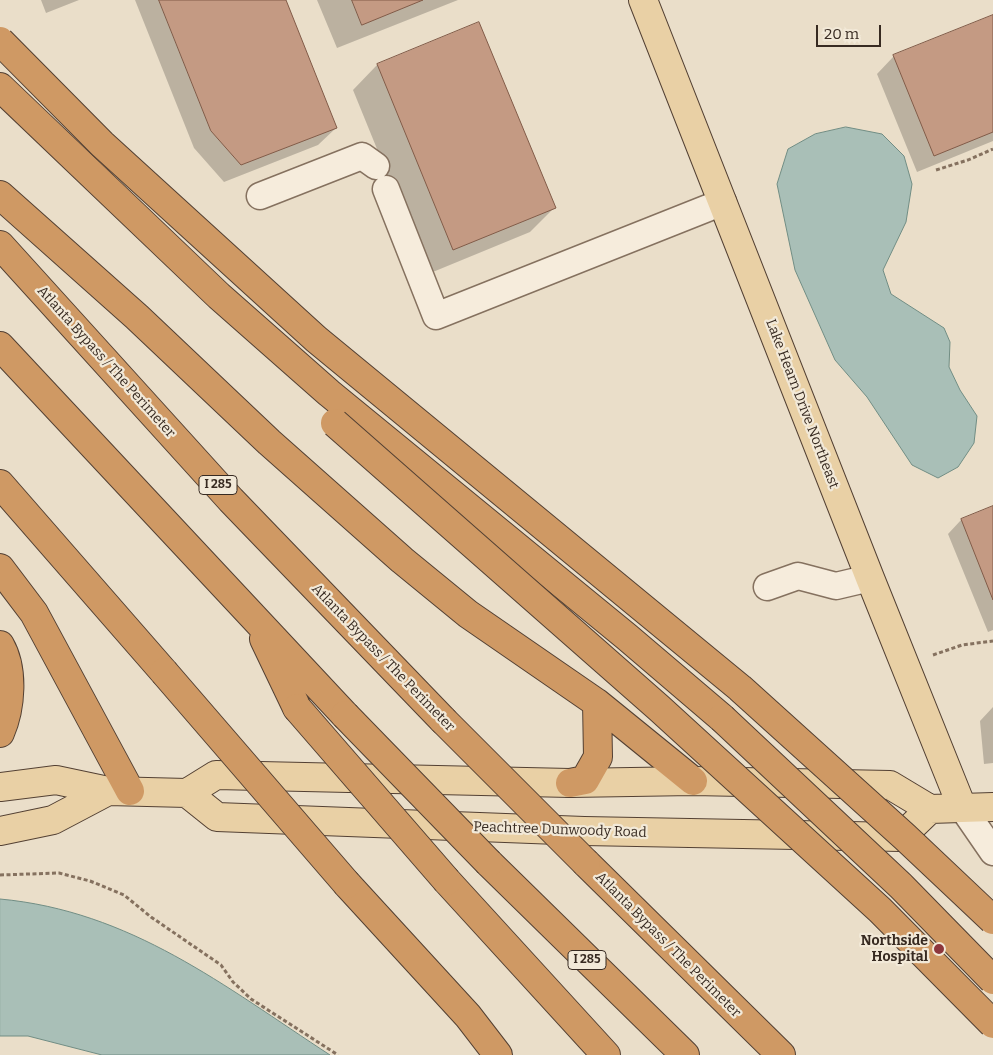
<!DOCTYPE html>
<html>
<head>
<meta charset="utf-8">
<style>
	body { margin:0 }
	#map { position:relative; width:993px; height:1055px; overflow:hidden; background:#eadec9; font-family:Bitter,serif }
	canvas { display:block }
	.scale { position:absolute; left:816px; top:25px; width:65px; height:22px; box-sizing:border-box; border:2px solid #372a21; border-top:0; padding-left:6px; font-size:15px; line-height:18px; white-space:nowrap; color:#372a21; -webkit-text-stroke:4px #f2e9d8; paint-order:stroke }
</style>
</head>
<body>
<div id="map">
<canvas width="993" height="1055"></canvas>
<div class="scale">20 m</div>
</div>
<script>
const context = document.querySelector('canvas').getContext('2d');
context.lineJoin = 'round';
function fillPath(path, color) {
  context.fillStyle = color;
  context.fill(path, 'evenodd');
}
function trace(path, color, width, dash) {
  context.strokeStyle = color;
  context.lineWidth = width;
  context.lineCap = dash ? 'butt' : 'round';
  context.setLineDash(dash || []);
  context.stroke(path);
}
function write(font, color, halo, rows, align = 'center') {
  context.font = font + ' Bitter,serif';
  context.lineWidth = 4.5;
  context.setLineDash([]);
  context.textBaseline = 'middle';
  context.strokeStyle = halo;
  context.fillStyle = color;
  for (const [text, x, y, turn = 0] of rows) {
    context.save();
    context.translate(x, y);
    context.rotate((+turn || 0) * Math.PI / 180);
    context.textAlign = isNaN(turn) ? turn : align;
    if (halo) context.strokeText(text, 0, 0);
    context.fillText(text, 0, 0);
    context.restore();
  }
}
const water = new Path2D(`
	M846,127l36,7 22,22 8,28 -6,38 -23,48 8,24 53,34 6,14 -1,25 11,23 17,26 -3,27 -16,24 -20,11 -26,-13 -45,-68 -32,-37 -40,-90 -18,-86 11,-35 27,-15z
	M0,899c131,12 224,87 330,156h-228l-74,-19h-28z`);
fillPath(water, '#a9bfb7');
trace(water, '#718d84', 1);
fillPath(new Path2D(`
	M41,0h38l-33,13z
	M135,0h150l51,128 -18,17 -94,37 -30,-34z
	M317,0h141l-121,48z
	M993,16v125l-76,31 -40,-98 17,-18z
	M479,23l75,185 -24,24 -102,42 -75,-184 24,-25z
	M993,508v122l-5,2 -40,-98 13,-14z
	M993,707v56l-9,1 -4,-43z`), '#0003');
const building = new Path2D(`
	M159,0h127l51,128 -96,37 -30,-34z
	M352,0h71l-61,25z
	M993,15v117l-59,24 -41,-101z
	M479,22l77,186 -103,42 -76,-186z
	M993,506v94l-32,-81z`);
fillPath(building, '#c49a83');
trace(building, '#815b48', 1);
const minor = new Path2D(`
	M386,189l50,127 287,-114
	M260,196l102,-40 14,10
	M767,587l31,-11 38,10 34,-8
	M962,807l31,45`);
const major = new Path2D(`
	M643,0l227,578 92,229
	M0,787l56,-7 52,11 79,2 29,-18 354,8 123,-2 197,4 40,24 63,-2
	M187,793l30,24 367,14 317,6 29,-28
	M0,831l53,-11 55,-29`);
const highway = new Path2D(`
	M0,87l219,209 110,97 298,244 95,81
	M0,195l137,122 132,125 133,118 66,54 129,89 96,78
	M0,245l231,255 212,220
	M0,346l345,369
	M0,484l164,188
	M0,568l34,45 96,178
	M264,639l33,69
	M0,645c14,24 11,63 0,88
	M570,783l15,-3 13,-23 -1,-54
	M489,863l196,192
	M586,863l195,192
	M447,881l159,174
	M347,884l121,132 30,39`);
trace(minor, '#85715f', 29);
trace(major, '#534033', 30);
trace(highway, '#534033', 30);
trace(new Path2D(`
	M936,170l32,-10 25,-11
	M933,655l29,-10 31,-4
	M0,875l59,-2 31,8 34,14 27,22 70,48 12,17 18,17 87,56`), '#85715f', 3, [4, 2.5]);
trace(minor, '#f6ecdc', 26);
trace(major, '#e9d0a5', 28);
trace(highway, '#cf9964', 28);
const highwayBridge = new Path2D(`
	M0,41l102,103 214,195 424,349 165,149 88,83
	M335,423l324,285 221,202 113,114
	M164,672l183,212
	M297,708l150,173
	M345,715l144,148
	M722,718l179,168 92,94
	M443,720l143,143`);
trace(highwayBridge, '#534033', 30, []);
trace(highwayBridge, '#cf9964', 28);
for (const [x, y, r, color] of [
	[939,949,6,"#8d363c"]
]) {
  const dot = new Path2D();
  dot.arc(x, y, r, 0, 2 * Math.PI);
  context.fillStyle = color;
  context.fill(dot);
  trace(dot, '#f2e9d8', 2);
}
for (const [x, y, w] of [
	[218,485,38],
	[587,960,38]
]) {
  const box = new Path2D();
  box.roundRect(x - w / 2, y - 9.5, w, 19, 4);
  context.fillStyle = '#f2e9d8';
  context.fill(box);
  trace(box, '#372a21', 1);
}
write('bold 12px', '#372a21', null, [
	["I 285",218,485],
	["I 285",587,960]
]);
write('14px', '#372a21', '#f2e9d8', [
	["Atlanta Bypass / The Perimeter",106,362,48],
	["Lake Hearn Drive Northeast",802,404,69],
	["Atlanta Bypass / The Perimeter",383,658,46],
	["Peachtree Dunwoody Road",560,830,2],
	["Atlanta Bypass / The Perimeter",668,945,45]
]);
write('bold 14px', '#372a21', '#f2e9d8', [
	["Northside",928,941],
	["Hospital",928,957]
], 'right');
</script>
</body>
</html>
